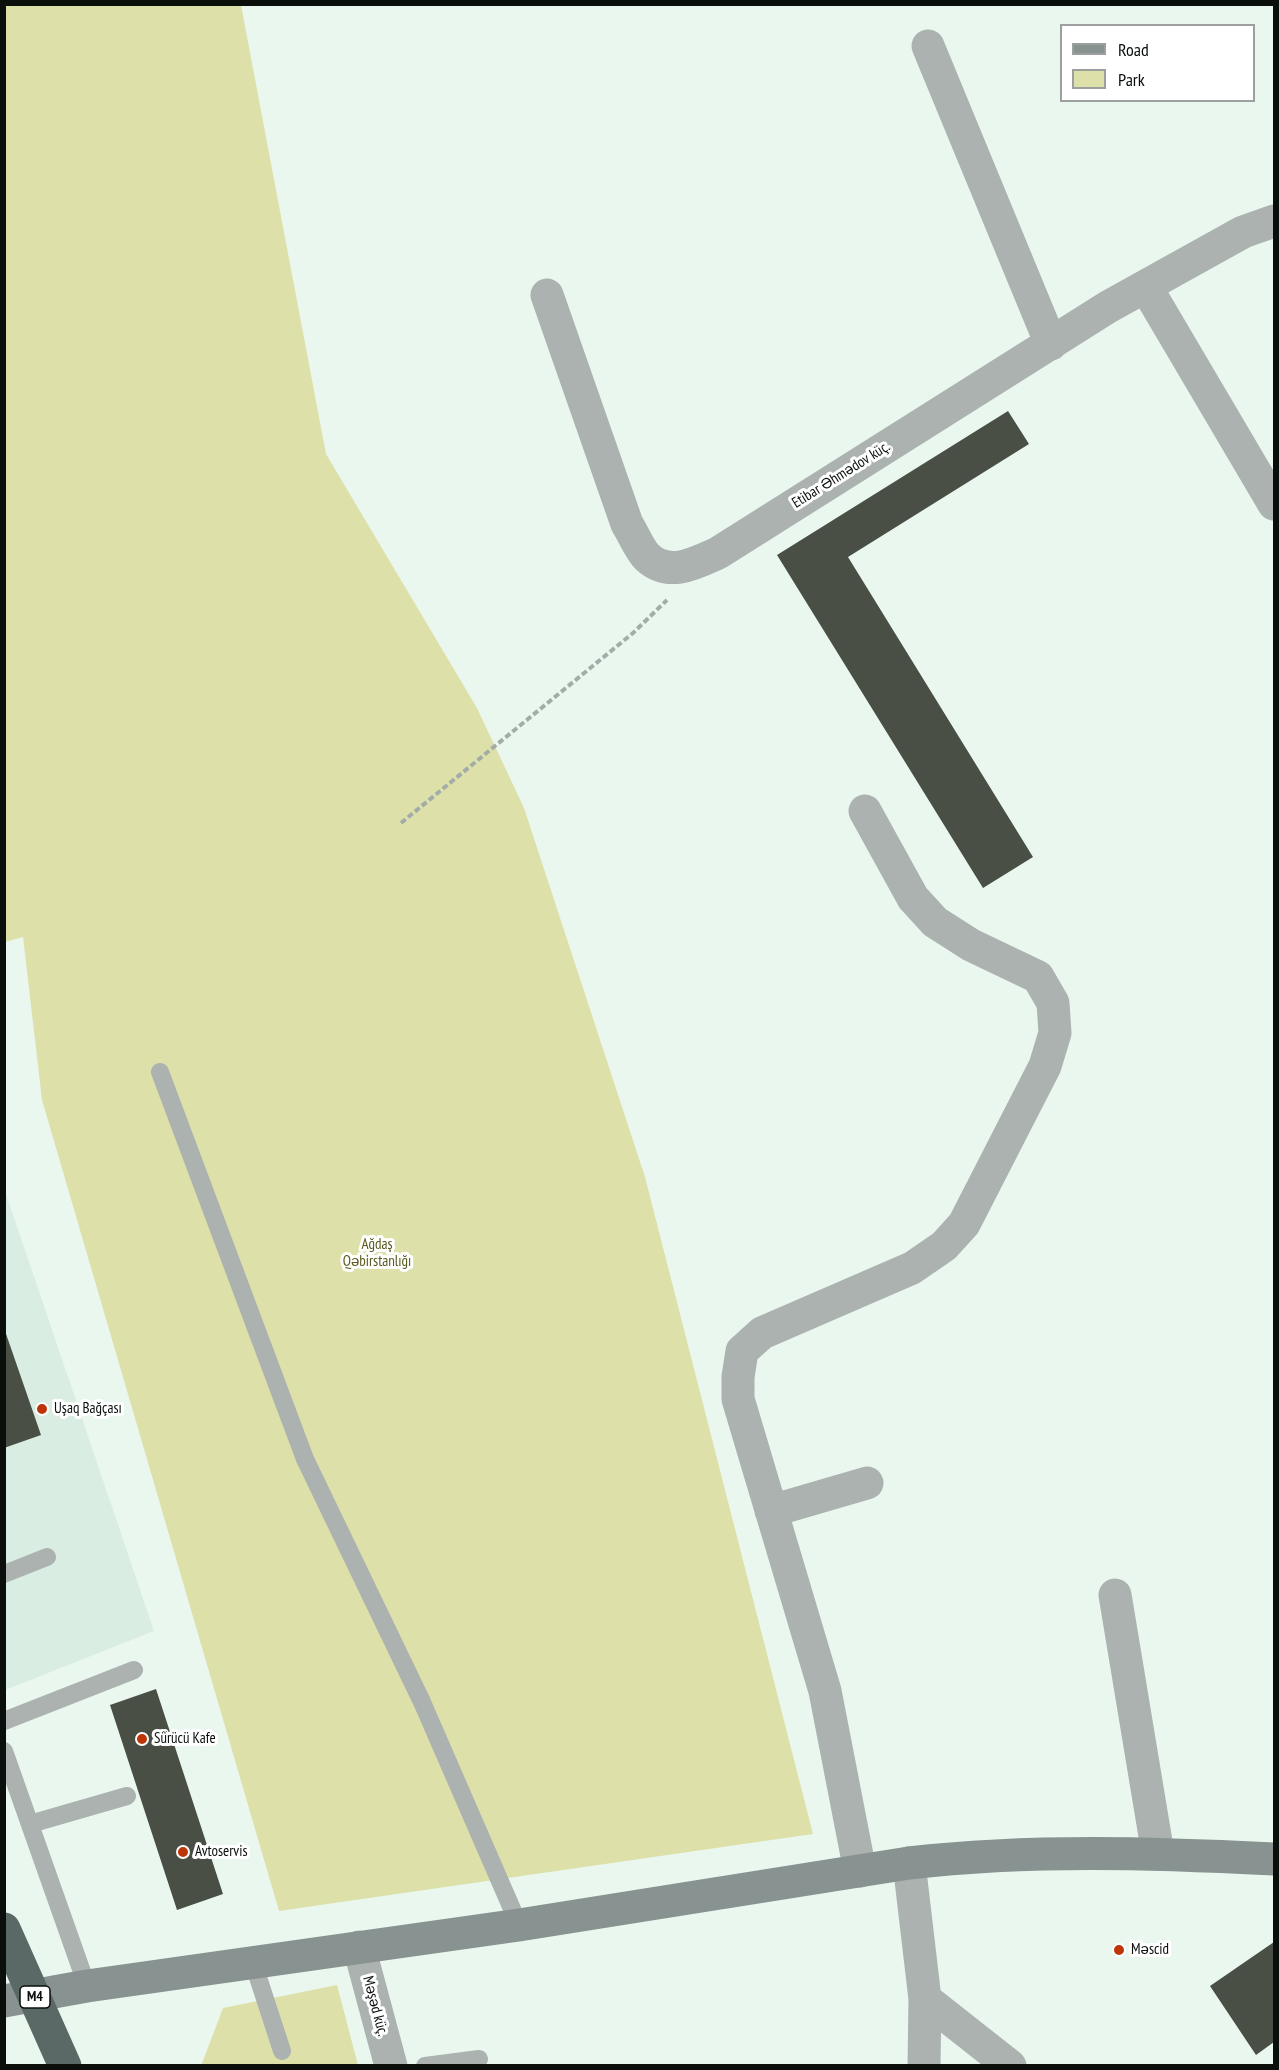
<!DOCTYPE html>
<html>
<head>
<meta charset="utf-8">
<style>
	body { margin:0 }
	#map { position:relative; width:1279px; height:2070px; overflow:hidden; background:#eaf7ef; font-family:"PT Sans Narrow",sans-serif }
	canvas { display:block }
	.frame { position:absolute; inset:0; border:6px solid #0a0f0c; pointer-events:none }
	.legend { position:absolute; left:1060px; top:24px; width:195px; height:78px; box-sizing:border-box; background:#fff; border:2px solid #9d9f9e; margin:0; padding:8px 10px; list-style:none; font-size:18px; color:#0a0f0c }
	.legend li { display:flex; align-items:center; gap:12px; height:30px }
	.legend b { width:30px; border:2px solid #9d9f9e }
</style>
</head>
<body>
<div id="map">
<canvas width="1279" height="2070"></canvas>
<div class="frame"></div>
<ul class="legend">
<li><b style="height:8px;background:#889290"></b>Road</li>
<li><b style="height:16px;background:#dee0aa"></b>Park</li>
</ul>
</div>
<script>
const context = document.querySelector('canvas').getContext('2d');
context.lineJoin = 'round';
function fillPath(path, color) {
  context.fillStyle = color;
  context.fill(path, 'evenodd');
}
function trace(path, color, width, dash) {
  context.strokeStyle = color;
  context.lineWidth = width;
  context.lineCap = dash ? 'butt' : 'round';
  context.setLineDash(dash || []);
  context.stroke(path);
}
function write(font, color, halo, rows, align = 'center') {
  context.font = font + ' "PT Sans Narrow",sans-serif';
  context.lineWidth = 6;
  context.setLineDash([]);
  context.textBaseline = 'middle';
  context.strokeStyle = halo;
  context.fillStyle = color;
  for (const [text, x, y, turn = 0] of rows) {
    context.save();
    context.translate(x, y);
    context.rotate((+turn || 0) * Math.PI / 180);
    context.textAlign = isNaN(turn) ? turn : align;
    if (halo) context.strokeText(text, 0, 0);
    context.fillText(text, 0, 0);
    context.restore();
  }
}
fillPath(new Path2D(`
	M4,1188l150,443 -149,59h-1z`), '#d9ede2');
fillPath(new Path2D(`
	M5,5h236l85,449 151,254 47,100 121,369 168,657 -534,77 -237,-811 -19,-163 -18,5z
	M337,1985l21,80 -157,1 22,-58z`), '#dee0aa');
fillPath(new Path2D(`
	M1008,411l21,33 -181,113 185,300 -50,31 -206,-333z
	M4,1328l37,107 -37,13z
	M156,1689l67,205 -46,16 -67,-205z
	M1274,1942v100l-18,13 -46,-69z`), '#494f45');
trace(new Path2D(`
	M401,823l232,-190 34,-33`), '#a3ada7', 4, [6, 3]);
trace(new Path2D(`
	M160,1072l145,387 117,243 97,223
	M4,1574l43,-17
	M4,1721l130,-51
	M4,1751l83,235
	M30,1824l97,-28
	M253,1962l29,89
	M425,2066l54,-7`), '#abb2b0', 18);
trace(new Path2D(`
	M928,46l123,298
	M1146,287l128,217
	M547,295l80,229c6,9 12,25 20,33 22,21 49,6 71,-4l390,-246 135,-75 31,-11
	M771,1511l96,-28
	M1115,1595l43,259
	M909,1863l16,136 -1,67
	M860,1871l-35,-180 -87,-292v-22l4,-26 20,-18 150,-65 32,-22 20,-22 81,-158 10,-33 -2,-30 -15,-26 -67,-32 -36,-23 -22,-24 -48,-87
	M359,1947l32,119
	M925,1999l85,67`), '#abb2b0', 33);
trace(new Path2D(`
	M4,2001l83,-15 432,-61 390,-62c122,-14 244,-10 365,-4`), '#889290', 33);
trace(new Path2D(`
	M4,1929l61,137`), '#5a6866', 33);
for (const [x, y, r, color] of [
	[42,1409,6,"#bd3407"],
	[142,1739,6,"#bd3407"],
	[183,1852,6,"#bd3407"],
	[1119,1950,6,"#bd3407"]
]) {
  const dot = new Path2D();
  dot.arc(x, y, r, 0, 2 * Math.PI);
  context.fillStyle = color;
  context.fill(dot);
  trace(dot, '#fff', 2);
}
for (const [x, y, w] of [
	[35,1997,30]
]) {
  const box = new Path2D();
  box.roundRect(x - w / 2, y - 11, w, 22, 4.5);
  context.fillStyle = '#fff';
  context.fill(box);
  trace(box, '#0a0f0c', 1.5);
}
write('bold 14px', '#0a0f0c', null, [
	["M4",35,1997]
]);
write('15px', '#0a0f0c', '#fff', [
	["Etibar Əhmədov küç.",841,475,-32],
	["Məşəd küç.",375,2006,75]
]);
write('15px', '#5a5a1d', '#fff', [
	["Ağdaş",377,1245],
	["Qəbirstanlığı",377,1262]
]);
write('15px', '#0a0f0c', '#fff', [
	["Uşaq Bağçası",54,1409],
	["Sürücü Kafe",154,1739],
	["Avtoservis",195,1852],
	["Məscid",1131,1950]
], 'left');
</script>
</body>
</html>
